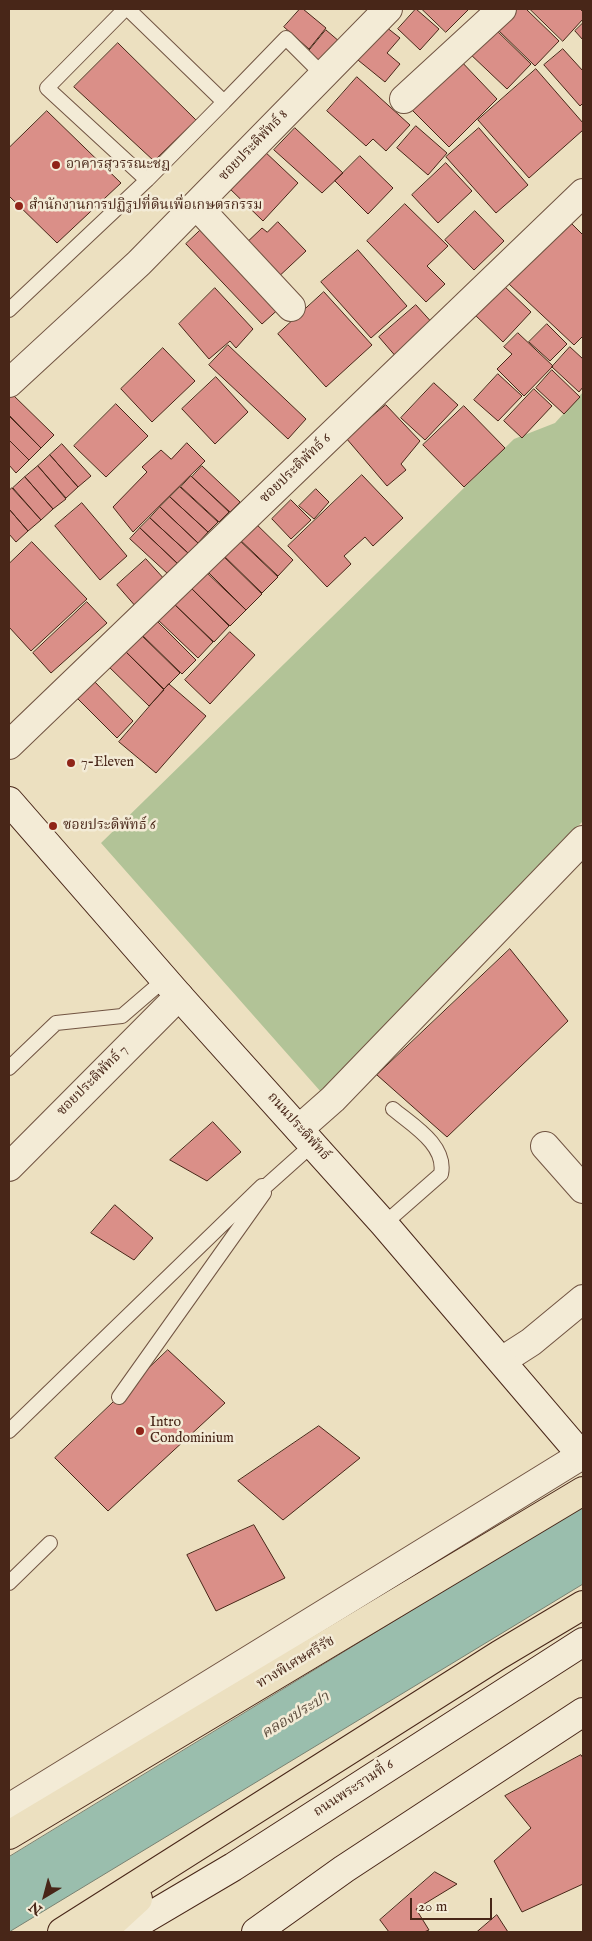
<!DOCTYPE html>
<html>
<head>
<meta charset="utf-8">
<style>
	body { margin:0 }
	#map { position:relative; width:592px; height:1941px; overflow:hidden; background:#ece0c0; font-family:"IM FELL English",serif }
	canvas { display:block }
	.frame { position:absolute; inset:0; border:10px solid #482618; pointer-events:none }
	.north { position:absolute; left:20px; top:1871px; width:50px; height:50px; -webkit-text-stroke:4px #f3ebd6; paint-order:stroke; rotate:217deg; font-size:14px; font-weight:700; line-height:20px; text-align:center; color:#482618 }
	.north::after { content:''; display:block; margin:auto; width:18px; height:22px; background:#482618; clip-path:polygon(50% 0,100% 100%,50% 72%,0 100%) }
	.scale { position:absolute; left:410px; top:1898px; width:82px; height:22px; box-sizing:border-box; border:2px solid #482618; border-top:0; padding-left:6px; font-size:15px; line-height:18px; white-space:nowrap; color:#482618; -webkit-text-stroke:4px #f3ebd6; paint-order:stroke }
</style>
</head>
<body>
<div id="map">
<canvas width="592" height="1941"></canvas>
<div class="frame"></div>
<div class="north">N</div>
<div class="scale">20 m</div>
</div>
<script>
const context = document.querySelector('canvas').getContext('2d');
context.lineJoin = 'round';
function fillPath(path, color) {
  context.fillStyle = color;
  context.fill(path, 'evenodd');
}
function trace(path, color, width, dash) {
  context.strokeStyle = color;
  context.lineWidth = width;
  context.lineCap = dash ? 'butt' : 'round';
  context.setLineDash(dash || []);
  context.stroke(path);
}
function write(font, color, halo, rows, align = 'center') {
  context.font = font + ' "IM FELL English","Noto Serif Thai",serif';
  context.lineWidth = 5;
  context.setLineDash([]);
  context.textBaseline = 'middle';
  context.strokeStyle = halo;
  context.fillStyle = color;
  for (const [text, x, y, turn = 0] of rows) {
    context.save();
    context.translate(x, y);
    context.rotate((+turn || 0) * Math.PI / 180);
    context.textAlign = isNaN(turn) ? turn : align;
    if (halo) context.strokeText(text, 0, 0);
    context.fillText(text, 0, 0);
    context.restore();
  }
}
fillPath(new Path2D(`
	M583,392v429l-262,271 -220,-249 413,-404 41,-16z`), '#b2c397');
const water = new Path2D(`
	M583,1506v78l-574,348v-75z`);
fillPath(water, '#9abead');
trace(water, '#798171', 1);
const building = new Path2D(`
	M300,9h3l23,19 -17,21 -25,-22z
	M416,9l23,20 -19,21 -22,-21z
	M422,9h47l-23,23z
	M515,9h11l33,32 -24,25 -39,-38z
	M530,9h50l3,3v7l-20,22z
	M381,23l19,15 -13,15 13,11 -15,18 -32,-26z
	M583,23v17l-8,-9z
	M493,27l38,37 -24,25 -39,-37z
	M326,30l14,12 -18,21 -14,-11z
	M118,43l78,77 -42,41 -80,-74z
	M563,49l20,22v32l-3,3 -36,-41z
	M458,58l39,41 -48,48 -40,-40z
	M536,69l47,54v7l-54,48 -51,-58z
	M357,77l53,48 -24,26 -13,-12 -7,7 -39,-35z
	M47,111l74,72 -64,60 -48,-47v-48z
	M416,126l31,27 -19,22 -31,-27z
	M295,128l48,45 -21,20 -48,-43z
	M479,128l49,57 -32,28 -50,-56z
	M262,149l36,34 -35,38 -36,-35z
	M360,156l33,32 -25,26 -33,-33z
	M446,163l26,28 -34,32 -26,-28z
	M405,204l43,42 -21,20 18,18 -19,18 -59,-61z
	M475,211l29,30 -30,29 -29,-30z
	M569,221l14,14v101l-9,9 -65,-61z
	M278,222l28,29 -32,30 -32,-34 20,-19 5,4z
	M207,224l76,81 -21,19 -76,-80z
	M358,250l49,56 -36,32 -50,-56z
	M502,284l29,28 -28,30 -30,-29z
	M215,288l38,41 -17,19 -6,-7 -21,18 -30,-35z
	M324,292l48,53 -46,42 -48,-53z
	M416,305l19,21 -37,33 -19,-22z
	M547,324l20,20 -17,17 -21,-19z
	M518,333l35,33 -29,30 -27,-27 15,-15 -8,-7z
	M228,345l78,74 -18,20 -79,-74z
	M570,347l13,12v28l-4,5 -27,-25z
	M163,348l32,33 -43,41 -31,-33z
	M552,370l28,27 -16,17 -28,-26z
	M498,374l24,22 -24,25 -24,-21z
	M216,377l32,35 -33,32 -33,-35z
	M434,383l24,22 -33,35 -24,-22z
	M534,389l18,17 -30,32 -18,-17z
	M12,394l42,41 -13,13 -32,-33v-17z
	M116,404l32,32 -42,41 -32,-31z
	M386,405l34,36 -19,23 5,6 -19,16 -41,-48z
	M464,406l41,42 -41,39 -41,-42z
	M9,416l32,32 -12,12 -20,-20z
	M9,440l20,20 -13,13 -7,-8z
	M187,443l18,18 -72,71 -20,-25 34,-35 -5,-5 19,-17 10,9z
	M62,444l29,32 -13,11 -28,-32z
	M50,455l28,32 -12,11 -28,-32z
	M38,466l28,33 -13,10 -28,-32z
	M202,466l38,36 -10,10 -38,-35z
	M362,475l41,43 -30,28 -8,-9 -21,19 7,8 -24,23 -39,-41z
	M191,476l38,36 -10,10 -38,-35z
	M25,477l28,32 -12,11 -28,-32z
	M180,487l38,35 -10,10 -38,-35z
	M12,488l29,32 -13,11 -19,-22v-18z
	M316,489l13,13 -15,17 -15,-13z
	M170,497l38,35 -10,11 -38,-36z
	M291,500l20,20 -20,19 -19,-20z
	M82,503l45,53 -27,24 -45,-54z
	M160,507l38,36 -10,10 -38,-35z
	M9,509l19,22 -12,11 -7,-8z
	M150,518l38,35 -10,11 -38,-36z
	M252,520l41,40 -15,16 -42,-40z
	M140,528l38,36 -10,10 -38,-35z
	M236,537l42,40 -16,16 -41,-40z
	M32,542l55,57 -56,52 -22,-24v-63z
	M221,554l41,40 -16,16 -41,-41z
	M146,559l20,22 -29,27 -20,-23z
	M204,570l42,40 -16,16 -41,-40z
	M188,585l41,41 -15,16 -42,-40z
	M87,602l20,21 -56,50 -18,-20z
	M172,602l41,40 -15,16 -42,-40z
	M155,619l41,41 -14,14 -41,-40z
	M230,632l25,23 -45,49 -25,-24z
	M139,633l41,40 -16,16 -41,-40z
	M123,649l41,41 -15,16 -42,-41z
	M93,680l40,41 -16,17 -41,-41z
	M169,684l37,32 -50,57 -37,-31z
	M510,949l58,72 -121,116 -70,-62z
	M213,1122l28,30 -34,29 -37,-21z
	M115,1205l38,33 -19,22 -43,-27z
	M168,1350l57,53 -117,108 -53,-53z
	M319,1426l41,32 -77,62 -45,-39z
	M254,1525l31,53 -69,33 -29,-56z
	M581,1755l2,3v126l-61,28 -28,-51 37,-33 -26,-32z
	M435,1872l22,12 -41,25 13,21 -5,2h-35l-9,-12z
	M497,1915l11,17h-31z`);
fillPath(building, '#da8f88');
trace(building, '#482618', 1);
const service = new Path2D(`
	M125,9l-78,79 100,92
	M224,102l62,-64 37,37
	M9,310l138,-130 77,-78 -96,-93
	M9,1068l47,-45 66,-7 43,-37
	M384,1224l57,-50c6,-29 -29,-49 -48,-65
	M119,1397l145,-204
	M9,1431l253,-245h4l47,-42
	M9,1583l41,-40`);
const minor = new Path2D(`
	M404,99l98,-90
	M196,205l95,102
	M9,383l130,-120 249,-254
	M9,745l574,-552
	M299,1129l34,-30 250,-259
	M545,1146l38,43
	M9,1167l170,-171
	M503,1360l28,-18 52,-43
	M9,1808l573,-353`);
const secondary = new Path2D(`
	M9,801l170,195 205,228 199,233
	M123,1932l110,-65 350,-225
	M256,1932l88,-63 239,-157`);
const motorway = new Path2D(`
	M9,1835l574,-344
	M62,1932l437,-277 84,-50
	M102,1932l36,-33`);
trace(service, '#715442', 16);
trace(minor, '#715442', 30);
trace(secondary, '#482618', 30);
trace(motorway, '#482618', 30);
trace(service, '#f3ebd6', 14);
trace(minor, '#f3ebd6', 28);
trace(secondary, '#f3ebd6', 28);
trace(motorway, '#ece0c0', 28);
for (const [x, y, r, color] of [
	[56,165,5,"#8f2418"],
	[19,206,5,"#8f2418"],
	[71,763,5,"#8f2418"],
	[53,826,5,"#8f2418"],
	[140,1431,5,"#8f2418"]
]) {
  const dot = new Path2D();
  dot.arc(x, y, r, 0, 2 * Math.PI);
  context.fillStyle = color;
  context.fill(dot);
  trace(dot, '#f3ebd6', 2);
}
write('14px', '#482618', '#f3ebd6', [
	["ซอยประดิพัทธ์ 8",254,146,-46],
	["ซอยประดิพัทธ์ 6",296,469,-44],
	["ซอยประดิพัทธ์ 7",93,1081,-45],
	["ถนนประดิพัทธ์",298,1127,48],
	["ทางพิเศษศรีรัช",296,1663,-31],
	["ถนนพระรามที่ 6",354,1789,-33]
]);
write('14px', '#482618', '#f3ebd6', [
	["อาคารสุวรรณะชฎ",66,165],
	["สำนักงานการปฏิรูปที่ดินเพื่อเกษตรกรรม",29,206],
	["7-Eleven",81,763],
	["ซอยประดิพัทธ์ 6",63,826],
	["Intro",150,1423],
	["Condominium",150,1439]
], 'left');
write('italic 15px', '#5c4c3d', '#f3ebd6', [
	["คลองประปา",296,1716,-31]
]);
</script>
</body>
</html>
